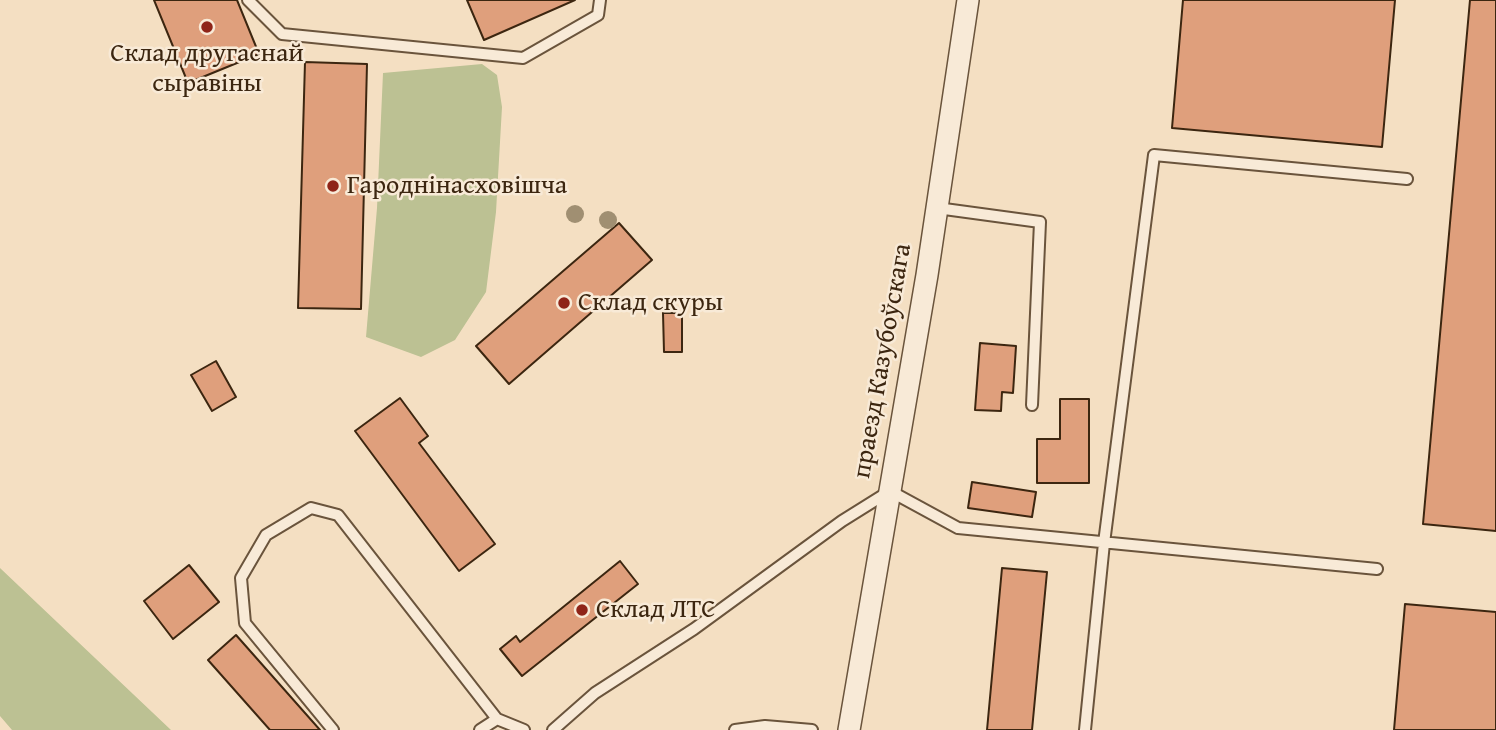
<!DOCTYPE html>
<html>
<head>
<meta charset="utf-8">
<style>
	body { margin:0 }
	canvas { display:block; background:#f4dfc2 }
</style>
</head>
<body>
<canvas width="1496" height="730"></canvas>
<script>
const context = document.querySelector('canvas').getContext('2d');
context.lineJoin = 'round';
function fillPath(path, color) {
  context.fillStyle = color;
  context.fill(path, 'evenodd');
}
function trace(path, color, width, dash) {
  context.strokeStyle = color;
  context.lineWidth = width;
  context.lineCap = dash ? 'butt' : 'round';
  context.setLineDash(dash || []);
  context.stroke(path);
}
function write(font, color, halo, rows, align = 'center') {
  context.font = font + ' "Gentium Book Plus",serif';
  context.lineWidth = 5;
  context.setLineDash([]);
  context.textBaseline = 'middle';
  context.strokeStyle = halo;
  context.fillStyle = color;
  for (const [text, x, y, turn = 0] of rows) {
    context.save();
    context.translate(x, y);
    context.rotate((+turn || 0) * Math.PI / 180);
    context.textAlign = isNaN(turn) ? turn : align;
    if (halo) context.strokeText(text, 0, 0);
    context.fillText(text, 0, 0);
    context.restore();
  }
}
fillPath(new Path2D(`
	M482,64l15,11 5,32 -6,105 -10,80 -31,48 -34,17 -55,-20 11,-129 6,-135z
	M0,568l171,162h-159l-12,-14z`), '#bcc193');
const building = new Path2D(`
	M154,0h83l22,54 -71,29z
	M467,0h108l-91,40z
	M1183,0h212l-13,147 -210,-19z
	M1470,0h26v531l-73,-7z
	M305,62l62,2 -6,245 -63,-1z
	M619,223l33,37 -143,124 -33,-38z
	M663,313h19v39h-18z
	M980,343l36,3 -3,47 -11,-1 -1,19 -26,-1z
	M216,361l20,36 -24,14 -21,-36z
	M400,398l28,38 -9,7 76,101 -36,27 -104,-140z
	M1060,399h29v84h-52v-44h23z
	M972,482l64,10 -4,25 -64,-9z
	M620,561l18,23 -116,92 -22,-27 16,-13 4,6z
	M189,565l30,37 -46,37 -29,-38z
	M1002,568l45,4 -15,158h-45z
	M1405,604l91,8v118h-102z
	M236,635l84,95h-50l-62,-70z`);
fillPath(building, '#df9f7c');
trace(building, '#3c2610', 2);
const lane = new Path2D(`
	M248,0l34,34 241,24 75,-43 2,-15
	M937,208l103,14 -8,183
	M333,730l-88,-107 -4,-45 25,-43 45,-27 27,7 159,204 27,11
	M480,730l17,-11
	M553,730l42,-37 99,-64 148,-108 48,-30 68,37 419,41
	M735,730l30,-4 47,4
	M1085,730l19,-187 50,-388 253,24`);
const street = new Path2D(`
	M849,730l78,-455 41,-275`);
trace(lane, '#6a543c', 14);
trace(street, '#6a543c', 24);
trace(lane, '#f8ead7', 10);
trace(street, '#f8ead7', 21);
context.fillStyle = '#a08f72';
for (const [x, y] of [
	[575,214],
	[608,220]
]) {
  context.beginPath();
  context.arc(x, y, 9, 0, 2 * Math.PI);
  context.fill();
}
for (const [x, y, r, color] of [
	[207,27,7,"#8f2418"],
	[333,186,7,"#8f2418"],
	[564,303,7,"#8f2418"],
	[582,610,7,"#8f2418"]
]) {
  const dot = new Path2D();
  dot.arc(x, y, r, 0, 2 * Math.PI);
  context.fillStyle = color;
  context.fill(dot);
  trace(dot, '#f8ead7', 2.5);
}
write('26px', '#3c2610', '#f8ead7', [
	["Склад другаснай",207,54,"center"],
	["сыравіны",207,84,"center"],
	["Гароднінасховішча",347,186],
	["Склад скуры",578,303],
	["Склад ЛТС",596,610]
], 'left');
write('26px', '#3c2610', '#f8ead7', [
	["праезд Казубоўскага",883,361,-80]
]);
</script>
</body>
</html>
